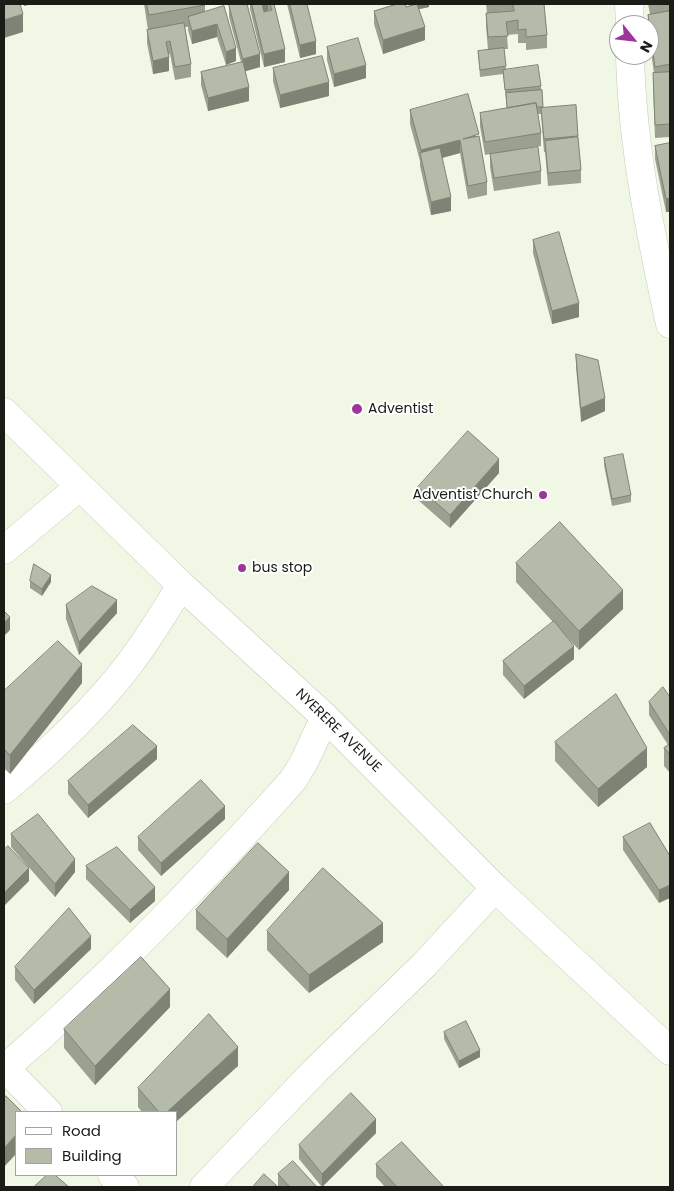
<!DOCTYPE html>
<html>
<head>
<meta charset="utf-8">
<style>
	body { margin:0 }
	#map { position:relative; width:674px; height:1191px; overflow:hidden; background:#f0f8e5; font-family:Poppins,sans-serif }
	canvas { display:block }
	.frame { position:absolute; inset:0; border:5px solid #1a1c16; pointer-events:none }
	.legend { position:absolute; left:15px; top:1111px; width:162px; height:65px; box-sizing:border-box; background:#fff; border:1px solid #a3a4a2; margin:0; padding:6px 9px; list-style:none; font-size:15px; color:#1a1c16 }
	.legend li { display:flex; align-items:center; gap:10px; height:25px }
	.legend b { width:25px; border:1px solid #a3a4a2 }
	.north { position:absolute; left:609px; top:15px; width:50px; height:50px; box-sizing:border-box; background:#fff; border:1px solid #a3a4a2; border-radius:50%; rotate:119deg; font-size:14px; font-weight:700; line-height:20px; text-align:center; color:#1a1c16 }
	.north::after { content:''; display:block; margin:auto; width:18px; height:22px; background:#9e3699; clip-path:polygon(50% 0,100% 100%,50% 72%,0 100%) }
</style>
</head>
<body>
<div id="map">
<canvas width="674" height="1191"></canvas>
<div class="frame"></div>
<ul class="legend">
<li><b style="height:6px;background:#fff"></b>Road</li>
<li><b style="height:14px;background:#b4bba8"></b>Building</li>
</ul>
<div class="north">N</div>
</div>
<script>
const context = document.querySelector('canvas').getContext('2d');
context.lineJoin = 'round';
function trace(path, color, width, dash) {
  context.strokeStyle = color;
  context.lineWidth = width;
  context.lineCap = dash ? 'butt' : 'round';
  context.setLineDash(dash || []);
  context.stroke(path);
}
function fillPath(path, color) {
  context.fillStyle = color;
  context.fill(path, 'evenodd');
}
function write(font, color, halo, rows, align = 'center') {
  context.font = font + ' Poppins,sans-serif';
  context.lineWidth = 4;
  context.setLineDash([]);
  context.textBaseline = 'middle';
  context.strokeStyle = halo;
  context.fillStyle = color;
  for (const [text, x, y, turn = 0] of rows) {
    context.save();
    context.translate(x, y);
    context.rotate((+turn || 0) * Math.PI / 180);
    context.textAlign = isNaN(turn) ? turn : align;
    if (halo) context.strokeText(text, 0, 0);
    context.fillText(text, 0, 0);
    context.restore();
  }
}
const minor = new Path2D(`
	M629,4l1,21
	M630,55c2,91 21,181 40,269
	M4,550l75,-63
	M4,790c43,-36 85,-75 120,-119 21,-27 39,-56 57,-86
	M4,1067l44,45
	M4,1069c97,-84 187,-176 273,-271l16,-18 11,-18 21,-45
	M112,1175l13,12
	M204,1187l111,-116 110,-107 70,-76`);
const major = new Path2D(`
	M4,412l177,173 144,132 170,171 175,163`);
trace(minor, '#c4cbb9', 29);
trace(major, '#c4cbb9', 29);
trace(minor, '#fff', 28);
trace(major, '#fff', 28);
fillPath(new Path2D(`
	M144,4h61v8l19,-6 12,55 -10,4 -9,-28 -25,7 -4,-14v-3h-3l6,37v13l-16,3 -5,-26h-2l1,17 -16,3 -6,-31v-13h1z
	M229,4l31,63 -15,4 4,30 -41,10 -7,-26v-13l40,-10 -12,-45z
	M250,4h24l11,58 -21,5 -14,-58z
	M287,4h20l9,50 -16,4z
	M391,4h14l1,3 8,-3h15v3l-10,2 6,31 -42,14 -9,-30v-13l17,-5z
	M486,4h58l3,31v13l-21,2v-7h-8v-9l-11,1 1,14h-4l2,20 35,17v4h1l1,18 33,-3 2,32 3,33v13l-33,3 -3,-34h-1l-3,-38h-3l3,19v13l-31,5 31,20v13l-47,7 -4,-24v-13l-5,1 -5,-29v-13l27,-5 -4,-34 -23,3 -2,-26 10,-1 -2,-24v-13h1z
	M648,4h22v133l-15,1 -2,-52v-13h1l-5,-35v-13h-1v-10l2,-1z
	M327,47l39,31 -32,9 -7,-27z
	M273,68l56,28 -49,12 -7,-27z
	M410,110l69,27 8,45v13l-19,4 -8,-46 -18,5 9,53 -20,4 -11,-49v-5l-10,-37z
	M670,143v83v-14h-4l-11,-53v-13z
	M533,240l46,77 -27,7 -19,-71z
	M576,354l29,57 -24,11 -5,-55z
	M604,458l27,37v7l-19,4 -8,-41z
	M499,473l-49,55 -32,-28v-13z
	M516,563l107,46 -44,41 -14,-15 9,24 -50,40 -21,-24v-14l50,-39 -37,-40z
	M30,581l21,1 -9,14 -12,-8z
	M66,605l51,8 -38,42 -13,-36z
	M82,683l-72,91 -6,-6v-77z
	M670,697v76l-6,-7v-18l4,-3 -19,-30v-13z
	M555,742l92,25 -49,40 -43,-46z
	M157,759l-69,59 -20,-24v-13z
	M225,819l-64,57 -23,-26v-13z
	M11,834l64,38 -20,25 -44,-50z
	M623,837l47,19 -11,47 -36,-53z
	M86,866l69,35 -25,22 -44,-44z
	M289,890l-62,68 -31,-29v-19z
	M267,931l116,11 -74,51 -42,-43z
	M91,949l-57,55 -19,-24v-13z
	M170,1007l-75,78 -31,-37v-19z
	M444,1032l36,25 -21,11 -15,-29z
	M238,1066l-62,46h-34l-4,-5v-19z
	M376,1133l-54,54 -23,-28v-14z
	M376,1164l68,23h-59l-9,-10z
	M278,1174l39,13h-39z`), '#9ba190');
fillPath(new Path2D(`
	M24,4h9l-9,2z
	M261,4h7v6l-7,3z
	M415,4h14v3l-14,3z
	M23,14v18l-19,6v-18z
	M217,24v13l-25,7v-13z
	M425,27v13l-42,14v-14z
	M316,41v13l-16,4v-13z
	M236,48v13l-10,4v-13z
	M285,49v13l-21,5v-13z
	M260,54v13l-17,5v-13z
	M169,57v14l-16,3v-13z
	M366,65v13l-32,9v-13z
	M329,82v14l-49,12v-13z
	M249,87v14l-41,10v-13z
	M460,140v13l-37,10 -2,-7v-6z
	M451,197v14l-20,4v-13z
	M670,198v14v-4v4h-4v-13z
	M579,303v14l-27,7v-13z
	M605,398v13l-24,11v-14z
	M499,459v14l-49,55v-13z
	M51,575v7l-9,14v-7z
	M623,590v19l-44,41v-19z
	M117,600v13l-38,42v-13z
	M10,617v13l-6,6v-13z
	M574,646v13l-50,40v-13z
	M82,664v19l-72,91v-19z
	M157,746v13l-69,59v-13z
	M647,748v19l-49,40v-18z
	M225,806v13l-64,57v-13z
	M75,859v13l-20,25v-13z
	M29,868v13l-25,25v-13z
	M289,872v18l-62,68v-19z
	M670,885v13l-11,5v-13z
	M155,887v14l-25,22v-13z
	M383,923v19l-74,51v-18z
	M91,936v13l-57,55v-14z
	M170,989v18l-75,78v-19z
	M238,1047v19l-62,56v-10h-9z
	M480,1050v7l-21,11v-7z
	M376,1119v14l-54,54v-13z
	M16,1135v19l-12,13v-19z`), '#7e8376');
const building = new Path2D(`
	M4,4h16l3,10 -19,6z
	M147,4h58v1l-56,10z
	M229,4h18l13,50 -17,5z
	M252,4h10l2,8 8,-2 -2,-6h4l11,45 -21,5z
	M290,4h17l9,37 -16,4z
	M393,4h12l1,3 11,-3 8,23 -42,13 -9,-29 20,-6z
	M513,4h31l3,31 -21,2v-8l-8,1v-10l-12,2 2,14 -20,1 -2,-24 28,-2z
	M224,6l12,42 -10,4 -9,-28 -25,7 -4,-14z
	M670,11v53l-15,3 -7,-52z
	M184,23l7,41 -16,3 -5,-26 -4,1 3,15 -16,4 -6,-31z
	M358,38l8,27 -32,9 -7,-27z
	M504,48l2,18 -26,4 -2,-19z
	M322,56l7,26 -49,13 -7,-27z
	M243,62l6,25 -41,11 -7,-26z
	M538,65l3,21 -36,4 -2,-20z
	M670,72v52l-15,1 -2,-52z
	M542,90l1,17h-6l-1,-4 -29,5 -1,-15z
	M468,94l11,40 -16,5 16,-3 8,46 -19,4 -8,-46 -39,10 -11,-40z
	M536,103l5,30 -56,9 -5,-29z
	M576,105l2,31 -34,3 -3,-31z
	M578,137l3,33 -33,3 -3,-32z
	M670,143v55l-4,1 -11,-53z
	M538,147l3,24 -47,7 -4,-24z
	M440,148l11,49 -20,5 -11,-49z
	M559,232l20,71 -27,8 -19,-71z
	M576,354l22,6 7,38 -24,10z
	M468,431l31,28 -49,56 -32,-28z
	M623,454l8,41 -19,4 -8,-41z
	M560,522l63,68 -44,41 -63,-68z
	M34,564l17,11 -9,14 -12,-8z
	M92,586l25,14 -38,42 -13,-37z
	M4,611l6,6 -6,6z
	M554,621l20,25 -50,40 -21,-25z
	M58,641l24,23 -72,91 -6,-6v-58z
	M663,687l7,10v38l-21,-33z
	M616,694l31,54 -49,41 -43,-47z
	M133,725l24,21 -69,59 -20,-24z
	M670,744v10l-6,-6z
	M201,780l24,26 -64,57 -23,-26z
	M38,814l37,45 -20,25 -44,-50z
	M650,823l20,33v29l-11,5 -36,-53z
	M258,843l31,29 -62,67 -31,-29z
	M8,846l21,22 -25,25v-43z
	M117,847l38,40 -25,23 -44,-44z
	M323,868l60,55 -74,52 -42,-44z
	M69,908l22,28 -57,54 -19,-23z
	M141,957l29,32 -75,77 -31,-37z
	M209,1014l29,33 -71,65h-8l-21,-24z
	M466,1021l14,29 -21,11 -15,-29z
	M351,1093l25,26 -54,55 -23,-29z
	M6,1096l16,16h-6v23l-12,13v-50z
	M402,1142l42,45h-47l-21,-23z
	M293,1161l24,26h-27l-12,-13z
	M264,1174l14,13h-25z
	M47,1175h8l14,12h-35z`);
fillPath(building, '#b4bba8');
trace(building, '#7e8376', 1);
for (const [x, y, r, color] of [
	[357,409,6,"#9e3699"],
	[543,495,5,"#9e3699"],
	[242,568,5,"#9e3699"]
]) {
  const dot = new Path2D();
  dot.arc(x, y, r, 0, 2 * Math.PI);
  context.fillStyle = color;
  context.fill(dot);
  trace(dot, '#fff', 2);
}
write('14px', '#1a1c16', '#fff', [
	["Adventist",368,409],
	["Adventist Church",533,495,"right"],
	["bus stop",252,568]
], 'left');
write('14px', '#1a1c16', '#fff', [
	["NYERERE AVENUE",338,731,44]
]);
</script>
</body>
</html>
